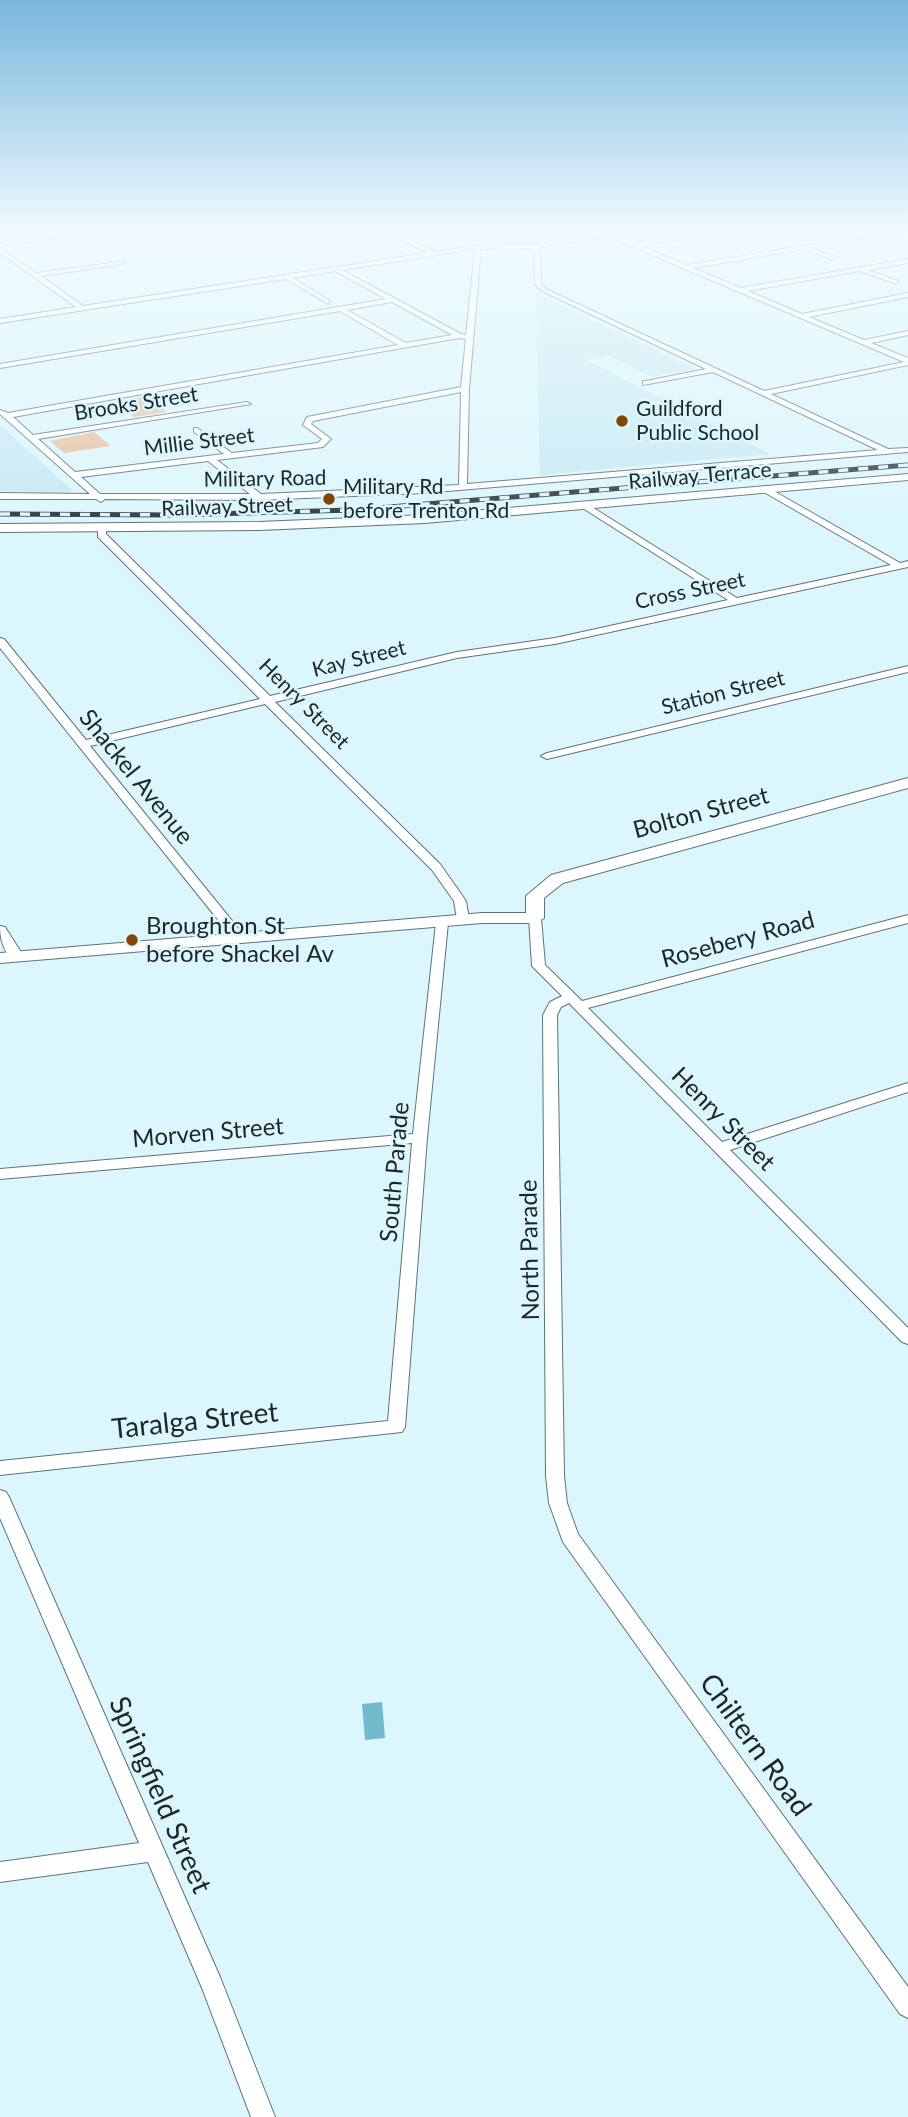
<!DOCTYPE html>
<html>
<head>
<meta charset="utf-8">
<style>
	body { margin:0 }
	canvas { display:block; background:#dcf6fd }
</style>
</head>
<body>
<canvas width="908" height="2117"></canvas>
<script>
const context = document.querySelector('canvas').getContext('2d');
context.lineJoin = 'round';
function fillPath(path, color) {
  context.fillStyle = color;
  context.fill(path, 'evenodd');
}
function trace(path, color, width, dash) {
  context.strokeStyle = color;
  context.lineWidth = width;
  context.lineCap = dash ? 'butt' : 'round';
  context.setLineDash(dash || []);
  context.stroke(path);
}
function write(font, color, halo, rows, align = 'center') {
  context.font = font + ' Lato,sans-serif';
  context.lineWidth = 5;
  context.setLineDash([]);
  context.textBaseline = 'middle';
  context.strokeStyle = halo;
  context.fillStyle = color;
  for (const [text, x, y, turn = 0] of rows) {
    context.save();
    context.translate(x, y);
    context.rotate((+turn || 0) * Math.PI / 180);
    context.textAlign = isNaN(turn) ? turn : align;
    if (halo) context.strokeText(text, 0, 0);
    context.fillText(text, 0, 0);
    context.restore();
  }
}
fillPath(new Path2D(`
	M536,293l159,76 -44,8 -43,-22 -22,5 184,94 -230,21z
	M0,425l72,65 -4,3 -68,-2z`), '#c8e9f3');
fillPath(new Path2D(`
	M147,396l20,16 -33,5 -19,-15z
	M94,432l17,14 -47,7 -14,-12z`), '#e9c09f');
fillPath(new Path2D(`
	M382,1702l3,36 -20,2 -3,-36z`), '#74bacd');
const street = new Path2D(`
	M385,231h7l43,21 43,-7 59,-1 66,-10 -2,-3 33,12 91,-12 -84,15 46,19 204,-34h12l-91,17 23,9 -2,3 -28,-11 -112,19 48,20 167,-29v4l-40,7 30,11 -2,3 -36,-13 -112,20 54,23 106,-21v4l-99,20 55,23 44,-9v4l-37,8 37,15v7l-137,29 117,55 20,-1v4l-484,41 -165,7 -154,-1 -4,3 -5,-3h-96v-6l90,1 -90,-80v-4l8,3 390,-68 -58,-34 -340,57v-4l386,-65 -51,-28 -42,7 37,23 -2,3 -42,-25 -286,44v-4l76,-12 -76,-54v-5l36,25 90,-12 -2,3 -83,12 42,30 344,-53zM609,237l22,9 273,116 -140,29 -218,-102 -5,-5 -1,-37zM534,248l1,36 7,7 164,78 -60,12h-3v4l70,-13 165,78 -411,34 2,-95 12,-140zM475,249l-9,86 -5,-1 -119,-64zM392,302l60,33 -46,8 -59,-33zM459,338l7,1 -5,48 -154,30 -4,8 19,14 -4,4 -86,10 -35,-25h-3v4l30,22 -149,18 -37,-33 213,-35 -4,-2 -214,33 -20,-18zM461,392l-2,93 -198,9 -44,-34 106,-13 8,-8 -20,-15 2,-3zM208,461l42,33h-150l-19,-17z
	M758,231h8l17,7 -5,1z
	M82,232l-2,3 -80,11v-4z
	M765,486l135,77 8,-2v6l-353,77 -98,14 -182,44 165,162 26,37 3,18 -6,4 -6,-4 -3,-18 -22,-31 -167,-166 -175,42 156,192 -6,4 -5,-1 -235,-293v-10l4,1 82,101 174,-41 -162,-162v-8l4,-3 4,3v5l164,162 187,-44 98,-14 173,-38 -147,-93v-4l3,-1 153,96 154,-33 -129,-74v-4z
	M908,666v6l-361,87 -6,-3 6,-3z
	M535,914l6,4 4,47 37,36 326,-86v8l-320,85 134,134 186,-59v9l-178,58 178,178v16l-6,-2 -333,-339 -8,4 -4,8 7,461 3,27 11,31 330,453v31l-8,-4 -337,-472 -14,-39 -3,-27 -3,-461 7,-13 12,-6 -30,-30 -3,-48z
	M442,919l6,4 -21,215 -22,289 -3,5 -402,43v-14l388,-40 24,-278 -412,36v-10l413,-35 23,-211z
	M0,926l5,1 19,30 -2,3 -5,1c-13,-5 -17,-22 -17,-35z
	M0,1490l6,2 3,5 211,480 55,140h-24l-49,-129 -54,-126 -148,20v-20l139,-19 -139,-325z`);
const secondary = new Path2D(`
	M908,474v6l-483,43 -166,7 -259,2v-8l259,-2 166,-7z
	M908,778v10l-345,95 -19,15v20l-9,5h-53l-482,40v-10l482,-40h44v-17l25,-21z`);
trace(street, '#5c7379', 2);
trace(secondary, '#5c7379', 2);
fillPath(street, '#fff');
fillPath(secondary, '#fff');
const rail = new Path2D(`
	M0,514l175,1 177,-5 556,-45`);
trace(rail, '#313d3f', 5);
trace(rail, '#dcf6fd', 3.5, [10]);
const sky = context.createLinearGradient(0, 0, 0, 527);
sky.addColorStop(0, '#79b6dd');
sky.addColorStop(0.44, '#effbfe');
sky.addColorStop(1, '#effbfe00');
context.fillStyle = sky;
context.fillRect(0, 0, 908, 527);
for (const [x, y, r, color] of [
	[622,421,7,"#814600"],
	[329,499,7,"#814600"],
	[132,940,7,"#814600"]
]) {
  const dot = new Path2D();
  dot.arc(x, y, r, 0, 2 * Math.PI);
  context.fillStyle = color;
  context.fill(dot);
  trace(dot, '#dcf6fd', 2.5);
}
write('21px', '#1d2729', '#dcf6fd', [
	["Brooks Street",136,404,-9],
	["Millie Street",199,442,-7],
	["Railway Terrace",700,476,-5],
	["Military Road",265,479,-1],
	["Railway Street",227,507,-2],
	["Cross Street",690,591,-12],
	["Kay Street",359,659,-14],
	["Station Street",723,693,-14],
	["Henry Street",304,704,45]
]);
write('21px', '#1d2729', '#dcf6fd', [
	["Guildford",636,409],
	["Public School",636,433],
	["Military Rd",343,487],
	["before Trenton Rd",343,511]
], 'left');
write('24px', '#1d2729', '#dcf6fd', [
	["Shackel Avenue",136,777,51],
	["Bolton Street",701,813,-15],
	["Rosebery Road",738,940,-15],
	["Henry Street",723,1119,45],
	["Morven Street",208,1133,-5],
	["South Parade",395,1172,-85],
	["North Parade",530,1250,-91]
]);
write('24px', '#1d2729', '#dcf6fd', [
	["Broughton St",146,926],
	["before Shackel Av",146,954]
], 'left');
write('28px', '#1d2729', '#dcf6fd', [
	["Taralga Street",195,1421,-6],
	["Chiltern Road",755,1745,54],
	["Springfield Street",160,1795,66]
]);
</script>
</body>
</html>
